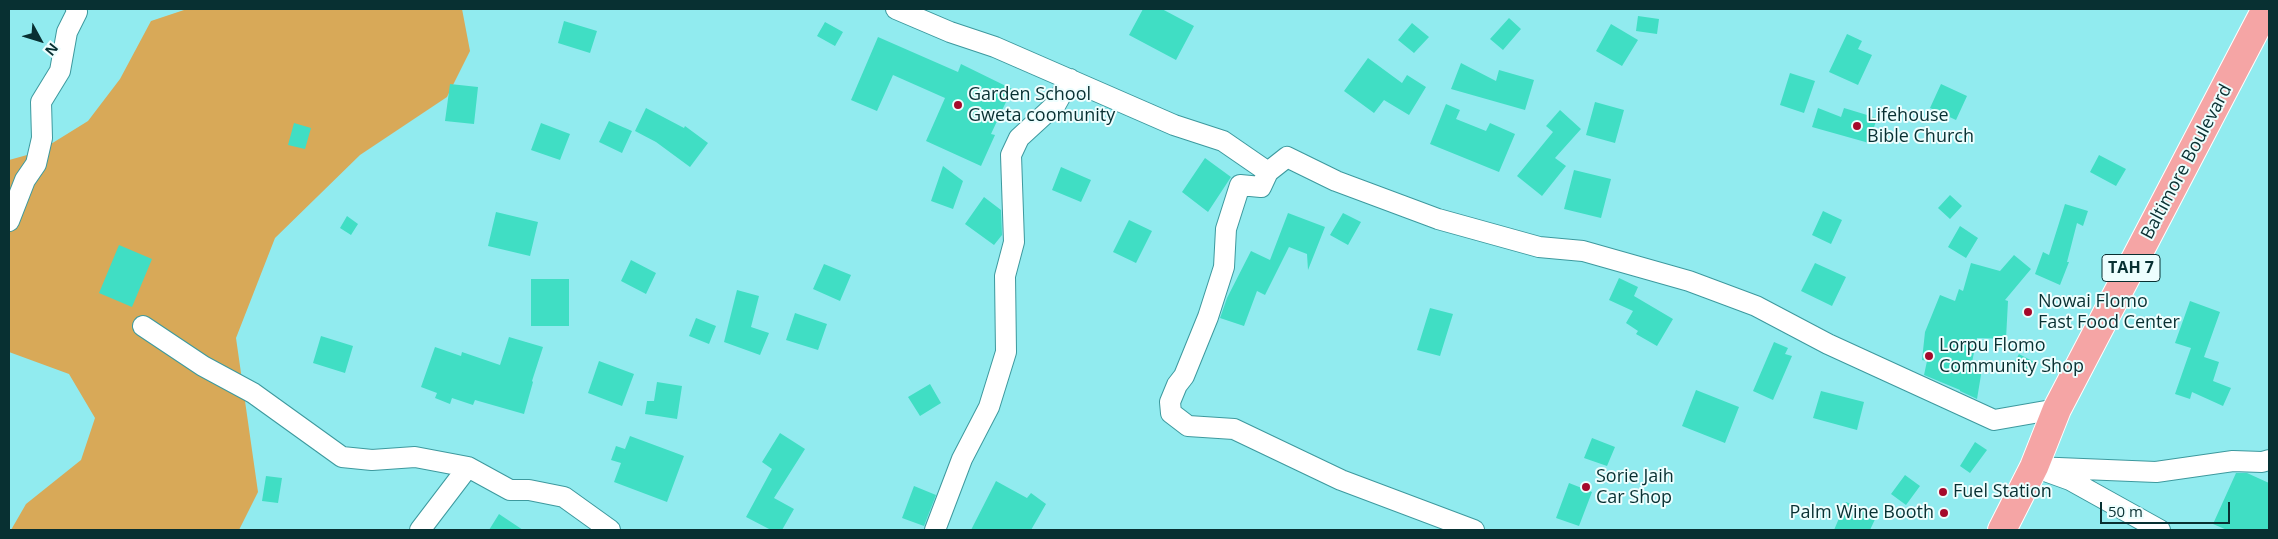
<!DOCTYPE html>
<html>
<head>
<meta charset="utf-8">
<style>
	body { margin:0 }
	#map { position:relative; width:2278px; height:539px; overflow:hidden; background:#91ebef; font-family:"Open Sans",sans-serif }
	canvas { display:block }
	.frame { position:absolute; inset:0; border:10px solid #083032; pointer-events:none }
	.north { position:absolute; left:15px; top:15px; width:50px; height:50px; -webkit-text-stroke:4px #edfefe; paint-order:stroke; rotate:129deg; font-size:14px; font-weight:700; line-height:20px; text-align:center; color:#083032 }
	.north::after { content:''; display:block; margin:auto; width:18px; height:22px; background:#083032; clip-path:polygon(50% 0,100% 100%,50% 72%,0 100%) }
	.scale { position:absolute; left:2100px; top:502px; width:130px; height:22px; box-sizing:border-box; border:2px solid #083032; border-top:0; padding-left:6px; font-size:15px; line-height:18px; white-space:nowrap; color:#083032; -webkit-text-stroke:4px #edfefe; paint-order:stroke }
</style>
</head>
<body>
<div id="map">
<canvas width="2278" height="539"></canvas>
<div class="frame"></div>
<div class="north">N</div>
<div class="scale">50 m</div>
</div>
<script>
const context = document.querySelector('canvas').getContext('2d');
context.lineJoin = 'round';
function fillPath(path, color) {
  context.fillStyle = color;
  context.fill(path, 'evenodd');
}
function trace(path, color, width, dash) {
  context.strokeStyle = color;
  context.lineWidth = width;
  context.lineCap = dash ? 'butt' : 'round';
  context.setLineDash(dash || []);
  context.stroke(path);
}
function write(font, color, halo, rows, align = 'center') {
  context.font = font + ' "Open Sans",sans-serif';
  context.lineWidth = 4;
  context.setLineDash([]);
  context.textBaseline = 'middle';
  context.strokeStyle = halo;
  context.fillStyle = color;
  for (const [text, x, y, turn = 0] of rows) {
    context.save();
    context.translate(x, y);
    context.rotate((+turn || 0) * Math.PI / 180);
    context.textAlign = isNaN(turn) ? turn : align;
    if (halo) context.strokeText(text, 0, 0);
    context.fillText(text, 0, 0);
    context.restore();
  }
}
fillPath(new Path2D(`
	M187,9h275l8,42 -23,46 -87,58 -85,83 -39,100 22,154 -19,38h-228l15,-26 55,-44 14,-42 -26,-44 -60,-22v-192l29,-8 50,-31 32,-42 31,-58z`), '#d8a958');
fillPath(new Path2D(`
	M1143,9h19l32,17 -18,34 -47,-25z
	M1638,16l21,3 -2,15 -21,-3z
	M1509,18l12,11 -18,21 -13,-11z
	M564,21l33,10 -7,22 -32,-10z
	M825,22l18,10 -8,14 -18,-10z
	M1412,23l17,14 -15,16 -16,-13z
	M1611,24l27,16 -16,26 -26,-15z
	M1847,34l15,7 -4,8 14,6 -14,30 -29,-13z
	M878,37l80,35 3,-8 51,25 -21,45 4,1 -14,31 -55,-25 19,-43 -52,-23 -16,36 -26,-11z
	M1368,58l34,25 5,-8 19,12 -17,28 -25,-15 -10,13 -30,-22z
	M1461,63l35,18 3,-11 35,10 -9,30 -74,-21z
	M1790,73l25,8 -11,32 -24,-8z
	M450,84l28,3 -4,37 -29,-3z
	M1941,84l26,12 -11,24 -26,-12z
	M1595,102l29,8 -9,33 -29,-8z
	M1446,104l14,6 -4,9 30,12 4,-8 25,11 -16,38 -69,-28z
	M646,108l38,20 1,-2 23,17 -18,24 -34,-25 -21,-11z
	M1818,108l23,9 3,-9 33,10 -8,25 -57,-16z
	M1560,110l21,19 -26,29 11,8 -24,30 -25,-20 36,-44 -7,-6z
	M609,121l23,10 -10,22 -23,-11z
	M294,123l17,5 -6,21 -17,-4z
	M541,123l29,11 -10,26 -29,-10z
	M2099,155l27,14 -10,17 -26,-14z
	M1205,158l26,19 -23,35 -26,-20z
	M943,166l20,15 -10,28 -22,-8z
	M1061,167l30,13 -10,22 -29,-12z
	M1574,170l37,9 -10,39 -37,-9z
	M1950,195l12,11 -12,13 -12,-11z
	M984,197l17,13 1,25 -8,10 -29,-21z
	M2065,204l23,7 -5,15 -6,-3 -10,39h2l-9,23 -25,-11 8,-22 6,3z
	M1823,211l19,9 -11,24 -19,-9z
	M496,212l42,10 -8,34 -42,-10z
	M1288,213l37,14 -17,43 -1,-16 -18,-7 -24,48 -8,-4 -13,35 -24,-8 7,-20 24,-47 19,9z
	M1343,213l18,9 -13,23 -18,-10z
	M347,216l11,8 -7,11 -11,-7z
	M1129,220l23,11 -16,32 -23,-11z
	M1960,226l18,12 -12,20 -18,-11z
	M119,245l33,14 -20,48 -33,-14z
	M2014,255l17,14 -26,31 3,1 -2,38 -29,-1 -6,29 11,2 -5,30 -17,-8v-1l-36,-15 3,-14 -5,-1 3,-28 15,-37 15,6 4,-12 4,2 8,-28 29,8z
	M631,260l25,13 -10,21 -25,-13z
	M1815,263l31,14 -14,29 -31,-15z
	M824,264l27,11 -11,26 -27,-12z
	M1619,278l19,9 -4,9 39,23 -16,27 -21,-12 2,-3 -12,-8 7,-12 -24,-11z
	M531,279h38v47h-38z
	M737,290l22,6 -8,31 18,6 -9,22 -36,-13z
	M2190,301l30,11 -16,45 15,5 -6,19 18,7 -8,18 -31,-14 -2,7 -15,-5 16,-46 -16,-5z
	M1430,308l23,6 -13,42 -23,-6z
	M795,313l32,11 -9,26 -32,-10z
	M696,318l20,8 -7,18 -20,-8z
	M321,336l32,10 -8,27 -32,-10z
	M509,337l34,10 -11,34 1,1 -9,32 -49,-14 -2,5 -21,-7 -2,6 -15,-6 2,-5 -16,-6 14,-40 26,9 1,-4 38,13z
	M1774,342l14,6 -3,6 7,2 -19,44 -20,-9z
	M2019,354l15,8 -7,13 -15,-8z
	M599,361l35,13 -12,32 -34,-13z
	M657,382l25,4 -5,33 -32,-5 2,-13h7z
	M930,384l11,19 -21,13 -12,-19z
	M1696,390l43,17 -14,36 -43,-17z
	M1821,391l43,11 -7,28 -44,-12z
	M780,433l25,16 -31,49 20,11 -12,21h-11l-25,-13 26,-48 -10,-7z
	M630,436l54,20 -17,46 -53,-20 7,-19 -10,-3 5,-14 9,3z
	M1592,438l23,9 -8,19 -23,-8z
	M1975,442l12,8 -17,23 -10,-7z
	M2236,473h11l22,10v47h-42l-14,-6z
	M1905,475l15,11 -14,19 -15,-11z
	M266,476l16,2 -4,25 -16,-2z
	M996,481l31,17 4,-5 15,11 -15,26h-60z
	M1569,483l23,9 -13,34 -23,-8z
	M914,486l22,9 -12,31 -22,-8z
	M1846,502l31,13 -7,15h-36z
	M499,514l24,16h-34z`), '#40dec4');
const street = new Path2D(`
	M896,9l54,23 45,15 179,78 49,16 45,31 -7,15 -21,-2 -14,44 -2,38 -16,50 -24,59 -7,9 -7,17 1,11 17,13 46,3 107,51 133,50
	M1268,172l19,-15 49,24 102,38 101,28 44,4 106,30 67,25 72,38 166,76 63,-11
	M9,221l16,-41 11,-16 6,-26 -1,-36 19,-31 7,-39 10,-20 -1,-3
	M143,326l60,40 50,27 89,64 30,3 43,-3 53,10 42,23h19l35,7 46,33
	M420,530l48,-63
	M935,530l27,-71 27,-52 17,-55 -1,-76 9,-34 -3,-87 8,-17 37,-34 14,-25
	M2160,530l-90,-50 -36,-13 122,5 77,-11 29,1 7,-2`);
const highway = new Path2D(`
	M2002,530l32,-63 23,-58 209,-400`);
trace(street, '#3d999e', 22);
trace(highway, '#fff', 30);
trace(street, '#fff', 20);
trace(highway, '#f5a5a5', 28);
for (const [x, y, r, color] of [
	[958,105,5,"#a5092b"],
	[1857,126,5,"#a5092b"],
	[2028,312,5,"#a5092b"],
	[1929,356,5,"#a5092b"],
	[1586,487,5,"#a5092b"],
	[1943,492,5,"#a5092b"],
	[1944,513,5,"#a5092b"]
]) {
  const dot = new Path2D();
  dot.arc(x, y, r, 0, 2 * Math.PI);
  context.fillStyle = color;
  context.fill(dot);
  trace(dot, '#edfefe', 2);
}
for (const [x, y, w] of [
	[2131,268,58]
]) {
  const box = new Path2D();
  box.roundRect(x - w / 2, y - 13.5, w, 27, 4);
  context.fillStyle = '#edfefe';
  context.fill(box);
  trace(box, '#083032', 1);
}
write('bold 16px', '#083032', null, [
	["TAH 7",2131,268]
]);
write('18px', '#083032', '#edfefe', [
	["Garden School",968,95],
	["Gweta coomunity",968,116],
	["Lifehouse",1867,116],
	["Bible Church",1867,137],
	["Nowai Flomo",2038,302],
	["Fast Food Center",2038,323],
	["Lorpu Flomo",1939,346],
	["Community Shop",1939,367],
	["Sorie Jaih",1596,477],
	["Car Shop",1596,498],
	["Fuel Station",1953,492],
	["Palm Wine Booth",1934,513,"right"]
], 'left');
write('18px', '#083032', '#edfefe', [
	["Baltimore Boulevard",2187,162,-62]
]);
</script>
</body>
</html>
